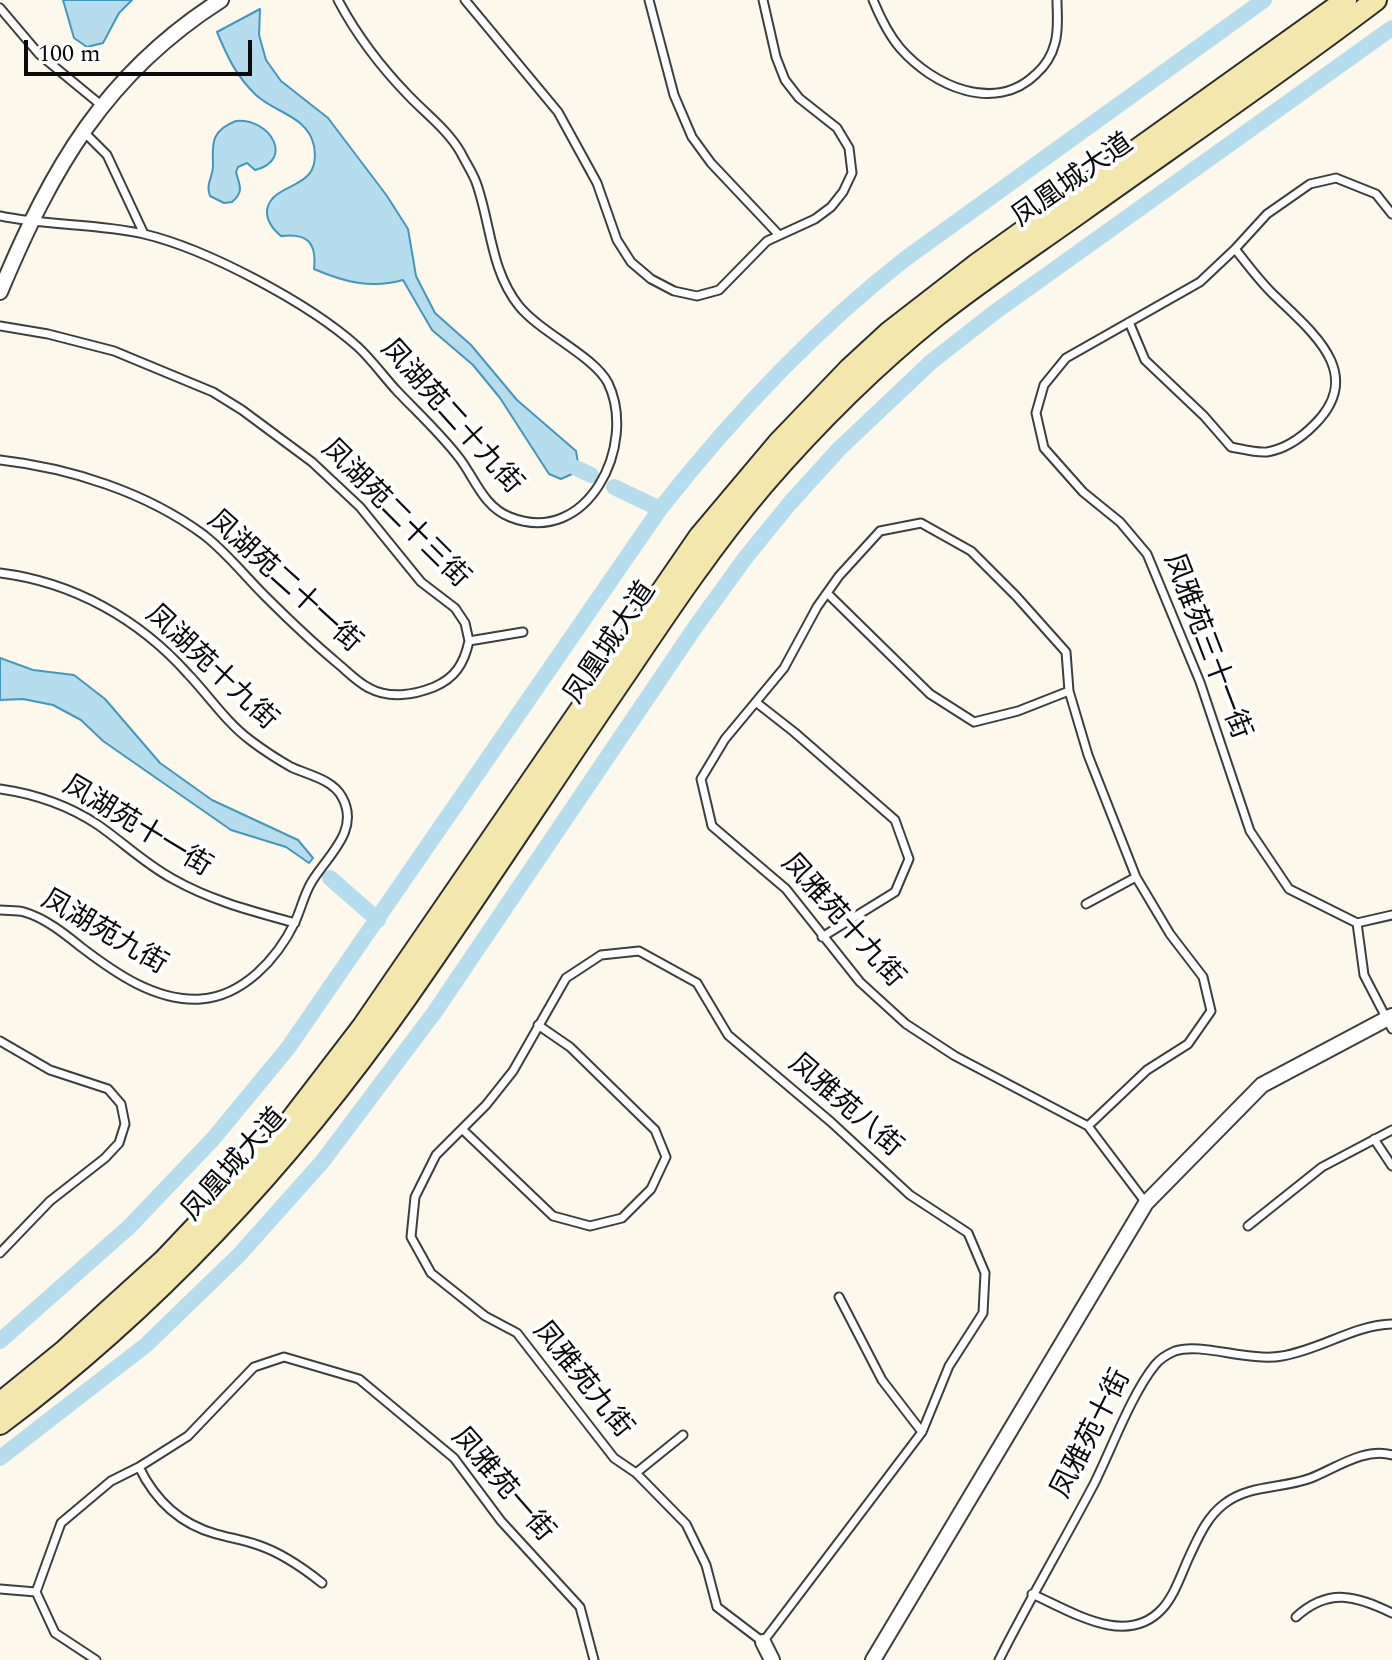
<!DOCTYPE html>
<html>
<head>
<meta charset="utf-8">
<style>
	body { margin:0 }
	#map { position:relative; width:1392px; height:1660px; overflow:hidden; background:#fcf8eb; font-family:Spectral,serif }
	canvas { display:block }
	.scale { position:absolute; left:24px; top:40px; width:228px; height:36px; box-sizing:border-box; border:4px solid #0b0b0b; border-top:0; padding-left:10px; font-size:24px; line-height:28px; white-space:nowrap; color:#0b0b0b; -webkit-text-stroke:6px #fff; paint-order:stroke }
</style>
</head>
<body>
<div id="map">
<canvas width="1392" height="1660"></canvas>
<div class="scale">100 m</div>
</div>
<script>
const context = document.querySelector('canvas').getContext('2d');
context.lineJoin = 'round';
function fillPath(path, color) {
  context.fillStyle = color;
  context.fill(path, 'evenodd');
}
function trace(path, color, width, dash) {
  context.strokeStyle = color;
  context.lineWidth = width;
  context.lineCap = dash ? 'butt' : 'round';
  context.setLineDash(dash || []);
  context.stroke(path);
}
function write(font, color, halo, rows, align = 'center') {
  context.font = font + ' Spectral,"Noto Sans SC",serif';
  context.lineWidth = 8;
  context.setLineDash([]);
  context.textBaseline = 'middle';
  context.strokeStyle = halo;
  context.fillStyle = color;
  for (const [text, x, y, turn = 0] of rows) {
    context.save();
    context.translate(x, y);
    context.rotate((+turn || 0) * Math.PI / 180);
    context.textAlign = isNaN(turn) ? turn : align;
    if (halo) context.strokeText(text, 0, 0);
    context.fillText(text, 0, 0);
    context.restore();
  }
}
const water = new Path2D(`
	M63,0h69l-13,13 -16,30 -16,4 -13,-9z
	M260,9l-1,26 7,25 15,21 47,37 59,78 21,33 8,47 19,37 36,32 46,55 59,51 2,12 -6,11 -11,5 -12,-5 -49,-76 -27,-33 -41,-35 -29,-50c-32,9 -59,2 -89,-11 3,-27 -7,-36 -33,-33 -11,-9 -20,-23 -9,-37 14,-17 49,-13 42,-53 -6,-30 -39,-33 -58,-51 -20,-19 -29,-39 -39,-63z
	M236,121c34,-3 59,39 19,49l-8,-7 -9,4 -2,5c3,13 9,19 -4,30l-8,1 -14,-7c-5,-13 4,-20 3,-32 -1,-22 -1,-34 23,-43z
	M0,658l33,12 41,5 31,24 55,64 52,37 86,40 15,18 -4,5 -23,-16 -55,-17 -128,-89 -22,-21 -28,-15 -30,-6 -23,1z`);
fillPath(water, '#b6dded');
trace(water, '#4696bb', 2);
trace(new Path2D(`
	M576,468l15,7
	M614,487l46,22
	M330,878l48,42
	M0,1341l129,-114 84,-88 75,-91 372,-539c73,-93 152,-177 245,-250l359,-259
	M0,1458l146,-113 93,-90 83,-93 112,-149 262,-387 50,-69 44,-54 49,-54 92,-87 64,-50 397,-284`), '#b6dded', 16);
const lane = new Path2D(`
	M465,0l93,112 39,71 20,57 14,22 20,17 23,12 23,5 22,-6 48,-49 48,-22 16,-12 12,-15 9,-19 -3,-25 -12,-20 -38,-30 -14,-18 -9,-23 -13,-57
	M649,0l25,95 18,42 19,26 68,72
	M873,0c7,17 15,34 27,48 33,38 95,66 136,26 9,-8 16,-19 19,-31 4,-14 2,-29 2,-43
	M0,8l39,46 62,51
	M83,131l24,24 37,79
	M1392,214l-16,-20 -40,-16 -26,6 -43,30 -32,35 -35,33 -134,76 -22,27 -8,28 8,35 39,44 37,30 27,32 53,128 50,149 39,58 68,34 35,-8
	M0,216c47,10 97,7 144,18 63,15 165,69 214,113 14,13 26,30 39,44 21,22 44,43 63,68 15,20 24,48 50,58 77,31 128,-72 98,-134 -14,-27 -67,-50 -89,-77 -29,-36 -28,-83 -43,-124 -4,-10 -10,-19 -15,-29 -13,-23 -35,-39 -53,-58 -28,-29 -51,-59 -70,-95
	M1129,322l16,38 59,56 27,31c11,2 25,6 36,5 18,-3 35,-15 47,-27 52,-51 -1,-92 -39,-129 -15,-14 -27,-31 -40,-47
	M0,326l48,8 66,17 99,41 29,18 70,52 48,45 61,75 34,26 10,15 4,18 54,-9
	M0,460c70,8 146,32 204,75 23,18 40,40 60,60 23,23 47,46 72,67 10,8 21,20 33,26 20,11 45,7 65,-1 21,-9 30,-23 35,-46
	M0,573c73,9 139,46 188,101 21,22 38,48 62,66 13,10 27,19 41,27 17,8 41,12 51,30 19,34 -16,60 -31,86 -7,12 -10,26 -16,39 -18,37 -52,74 -94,77 -45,3 -86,-26 -120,-52 -16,-13 -36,-29 -57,-35 -7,-2 -16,-1 -24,-2
	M827,593l103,101 44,28 44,-11 51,-20
	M757,703l37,29 101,88 14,39 -14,33 -73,45
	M0,789c35,5 68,16 98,36 26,18 47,39 75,54 39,22 79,32 122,44
	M1086,904l50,-27
	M1357,923l7,52 28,54
	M639,951l58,32 31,52 103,87 79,73 58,38 17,40 -2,40 -34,53 -27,66 -159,210 -46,-35 -11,-42 -20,-41 -50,-51 -22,-15 -97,-125 -32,-17 -54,-43 -20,-36 4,-40 21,-42 50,-50 27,-34 53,-93 35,-23z
	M0,1041l50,29 58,19 13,15 4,20 -6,19 -14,15 -55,43 -50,52
	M1088,1126l59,-56 41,-26 23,-33 -8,-34 -33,-43 -34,-57 -48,-122 -19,-64 -3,-39 -50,-56 -45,-45 -50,-28 -41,8 -41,45 -22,31 -33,61 -59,71 -24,40 11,47 74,63 74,93 46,42 49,32 133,70 58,77
	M463,1130l90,86 37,10 32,-8 29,-29 15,-32 -11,-27 -85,-83 -32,-22
	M1374,1139l18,27
	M1248,1226l74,-59 70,-37
	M839,1297l43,83 40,52
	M139,1467c16,33 41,57 77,67 14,4 28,6 42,11 24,8 44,22 64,38
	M636,1473l47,-38
	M0,1589l36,3
	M1032,1594c39,17 94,54 130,15 13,-14 20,-37 28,-54 9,-19 17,-38 34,-51 26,-20 58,-15 87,-26 25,-10 54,-31 81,-23
	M1296,1617c33,-30 60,-21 96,-4
	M96,1660l-41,-27 -19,-41 25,-69 50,-42 28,-14 49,-31 66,-69 30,-10 75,22 95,79 47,63 79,86 14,53
	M999,1660c30,-60 64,-117 95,-176 17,-34 38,-91 61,-119 4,-5 13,-11 20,-14 25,-9 74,11 107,5 38,-6 72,-31 110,-32`);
const street = new Path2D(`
	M0,292c52,-124 105,-218 221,-292
	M763,1642l9,18
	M873,1660l273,-457 116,-118 130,-69`);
const secondary = new Path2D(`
	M0,1403l65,-53 98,-89 85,-90 39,-46 76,-99 336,-489 80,-95 71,-74 38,-35 89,-69 369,-264
	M0,1424c159,-119 293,-265 407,-427 75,-107 146,-217 220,-325 43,-64 86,-128 136,-187 52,-60 110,-118 172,-168 48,-38 98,-71 147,-106 98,-70 198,-138 294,-211`);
trace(lane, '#3e3e3e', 11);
trace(street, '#3e3e3e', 18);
trace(secondary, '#2d2d2d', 24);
trace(lane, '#fff', 7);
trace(street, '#fff', 14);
trace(secondary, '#f4e7ae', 20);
write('28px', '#0b0b0b', '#fff', [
	["凤凰城大道",1074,182,-35],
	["凤湖苑二十九街",450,418,48],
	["凤湖苑二十三街",394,515,45],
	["凤湖苑二十一街",283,583,42],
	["凤凰城大道",612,644,-56],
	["凤雅苑三十一街",1205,647,69],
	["凤湖苑十九街",210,669,43],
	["凤湖苑十一街",136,828,31],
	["凤雅苑十九街",841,922,48],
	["凤湖苑九街",103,934,30],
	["凤雅苑八街",844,1107,41],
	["凤凰城大道",236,1166,-48],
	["凤雅苑九街",581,1381,51],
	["凤雅苑十街",1093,1435,-63],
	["凤雅苑一街",501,1486,49]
]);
</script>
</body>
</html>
